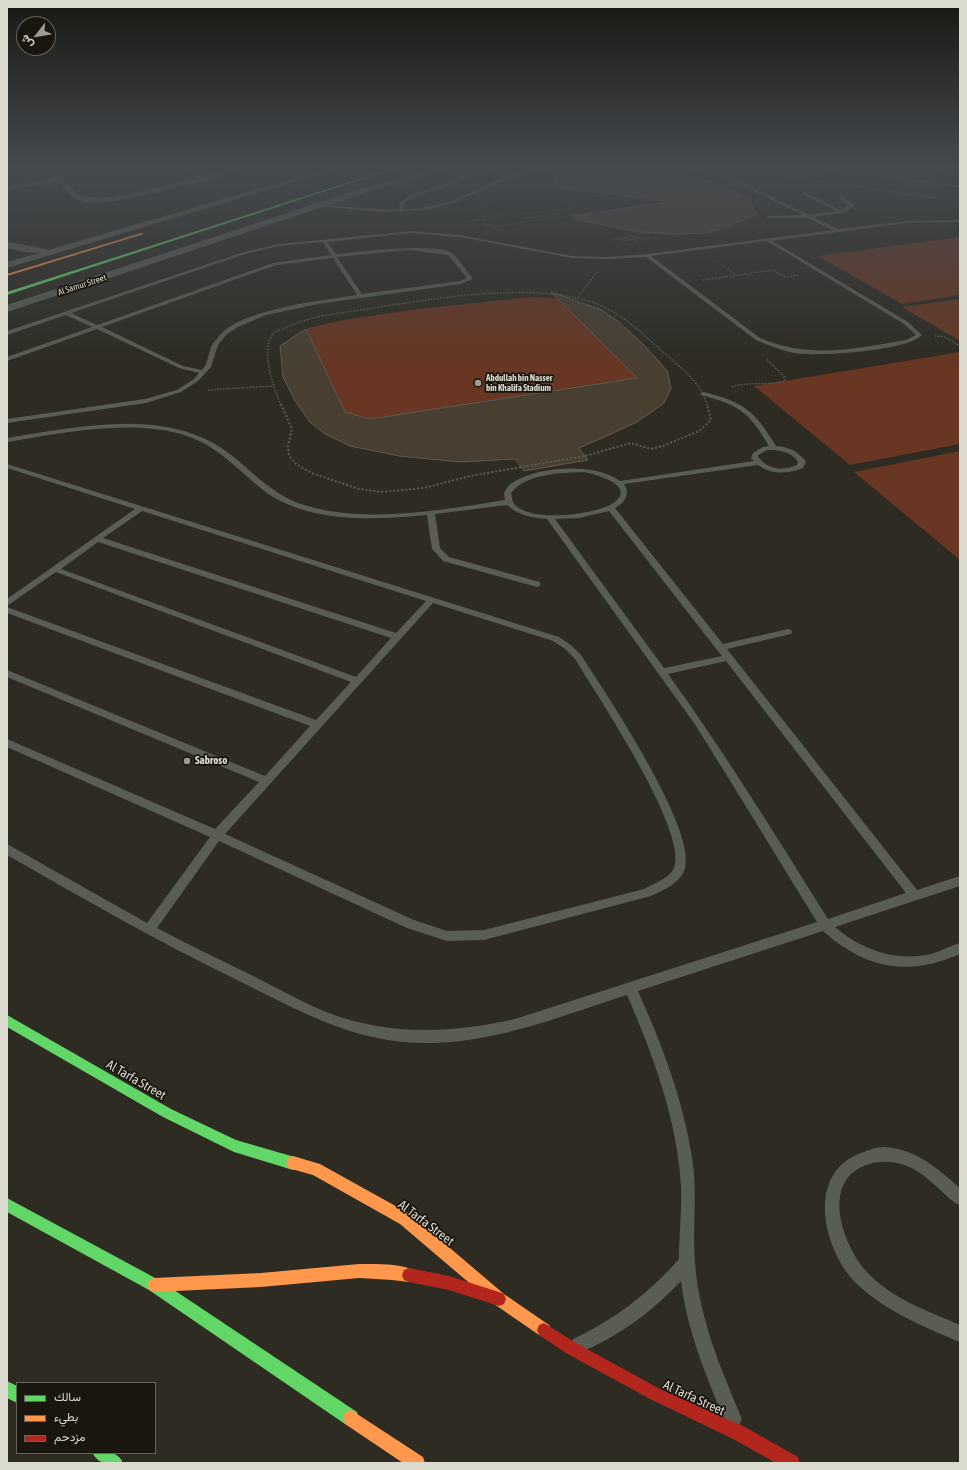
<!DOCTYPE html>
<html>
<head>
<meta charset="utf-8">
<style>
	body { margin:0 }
	#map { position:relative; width:967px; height:1470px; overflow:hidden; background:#2d2b22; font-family:"Asap Condensed",Vazirmatn,sans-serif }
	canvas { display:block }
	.frame { position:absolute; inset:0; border:8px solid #dbdacf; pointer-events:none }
	.legend { position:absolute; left:16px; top:1382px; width:140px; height:72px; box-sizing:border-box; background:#18160f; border:1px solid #66645c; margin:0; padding:5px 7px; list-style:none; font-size:12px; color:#dbdacf }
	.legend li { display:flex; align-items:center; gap:8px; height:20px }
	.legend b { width:20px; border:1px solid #66645c }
	.north { position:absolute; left:16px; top:16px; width:40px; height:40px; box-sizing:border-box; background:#18160f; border:1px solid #66645c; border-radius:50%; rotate:239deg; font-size:11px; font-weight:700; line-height:16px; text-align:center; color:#dbdacf }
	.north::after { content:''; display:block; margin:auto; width:14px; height:18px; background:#9e9d92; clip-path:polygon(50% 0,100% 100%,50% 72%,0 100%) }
</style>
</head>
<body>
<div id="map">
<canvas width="967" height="1470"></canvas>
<div class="frame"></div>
<ul class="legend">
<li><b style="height:5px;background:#63d668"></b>سالك</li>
<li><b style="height:5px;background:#ff974d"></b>بطيء</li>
<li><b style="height:5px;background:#b3261e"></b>مزدحم</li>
</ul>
<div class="north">ش</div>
</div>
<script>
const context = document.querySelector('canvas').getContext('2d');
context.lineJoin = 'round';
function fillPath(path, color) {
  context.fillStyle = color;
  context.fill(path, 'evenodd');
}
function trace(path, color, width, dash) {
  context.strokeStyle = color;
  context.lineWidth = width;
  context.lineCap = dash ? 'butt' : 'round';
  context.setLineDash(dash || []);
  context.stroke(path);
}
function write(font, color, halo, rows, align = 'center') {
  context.font = font + ' "Asap Condensed",sans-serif';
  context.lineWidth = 3.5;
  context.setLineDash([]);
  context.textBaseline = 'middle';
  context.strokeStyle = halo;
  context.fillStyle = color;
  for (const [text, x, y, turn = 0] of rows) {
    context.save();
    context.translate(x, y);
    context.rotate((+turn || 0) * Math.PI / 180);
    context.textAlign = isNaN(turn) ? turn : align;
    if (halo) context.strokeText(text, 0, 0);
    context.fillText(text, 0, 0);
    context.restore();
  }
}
fillPath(new Path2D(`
	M960,237v58l-58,9 -84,-48z
	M531,297c24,1 47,3 69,12 13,6 60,49 67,62 2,3 4,14 4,17 -5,27 -69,51 -92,60l9,12 -64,11 -9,-12 -55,3 -61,-6 -49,-10 -25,-12 -15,-12 -15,-21 -12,-24 -3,-31 13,-10 16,-8 34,-8 75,-11z
	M960,299v42l-58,-34z
	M960,352v92l-110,21 -96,-79z
	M960,451v109l-106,-88z`), '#683622');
const building = new Path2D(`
	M629,174l41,3 5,-3 30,6 17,5 26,13 9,16 -36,15 -15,4 -25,1 -39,-2 -68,-13v-3l91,-14v-1l-111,-14 1,-12z
	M551,292l51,18 17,12 25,23 23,26 4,17 -7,15 -27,19 -58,26 9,12 -64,11 -9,-12 -55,3 -61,-6 -49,-10 -25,-12 -15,-12 -15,-21 -12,-24 -3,-31 26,-17 39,83 25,7 267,-41z`);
fillPath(building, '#483f31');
trace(building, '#5d5a52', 1);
trace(new Path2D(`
	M591,173c6,3 42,-2 52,-2l2,-6
	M585,179l16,-4
	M537,184h31l-30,2 2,2 33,-2
	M572,186l-8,11c27,35 75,36 116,38
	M484,217l88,-8
	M527,218l24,-3
	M474,224l-3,-3 16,-2 -10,-8 14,-10
	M484,225l8,-1 5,4
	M497,227l81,-13
	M621,241l24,-4 -34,3 31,-6
	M634,241l23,-4 -3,3
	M716,260l13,10`), '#5b5d55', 1, [1.5, 1.5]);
trace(new Path2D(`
	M728,269l8,6
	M703,280l70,-10 12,7 13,-2
	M578,297l19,-25
	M935,336l10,1 15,9
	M732,387c17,-6 35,-1 53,-6l-1,-5 -18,-17
	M208,390l65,-4
	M281,405c-7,-16 -22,-57 -7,-72 2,-2 8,-4 11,-5 27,-13 58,-15 88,-20 67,-10 174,-30 235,1 21,11 38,28 55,43 16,14 39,31 44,53`), '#5b5d55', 1.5, [1.5, 1.5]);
trace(new Path2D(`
	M281,404l11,25 -4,17 1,10 8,9 15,8 47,16 22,3 43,-4 46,-12 115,-20 46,-13 20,6 12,-3 36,-15 12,-11 -4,-16`), '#5b5d55', 2, [2, 2]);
fillPath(new Path2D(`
	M500,165h5l-94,33 -7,5 -1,7 24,-3 25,-6 56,-25 24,-8 50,-3 -10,3 -38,2 -23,8 -56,24 -28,8 -46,2 -65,-6 2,-1 81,5 1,-8 9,-6z
	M666,165l42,5 23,7 78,38 27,-4 -33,-17v-2h2l35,18 9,-4 -11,-10 3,-1 13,10v2l-11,6 -30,4 25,12 69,-8 53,-1v2l-53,1 -135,18 136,81 14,13c-14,16 -106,22 -128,18 -14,-3 -26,-8 -38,-13l-110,-83 -39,2 -35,-1 -112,-21 -49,-4 -84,9 9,12c21,-2 100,-12 116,-1 7,6 14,17 20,24v2l-11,5 -143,20 -52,11 -28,12 -11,7 -9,11 -7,22 -13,14 -17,11 -35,11 -139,20v-4l138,-20 32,-9 17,-11 5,-6 -20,-5 -82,-39 -90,32v-4l85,-30 -26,-12 -59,20v-4l237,-79 35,-8 132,-13 49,4 112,21 35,1 40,-3 186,-24 -26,-12h-41l2,-2 35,-1 -74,-36 -22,-7zM767,241l137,83 12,11 -10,5c-53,9 -95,19 -146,-2l-109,-82zM323,242l8,13 -58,8 -176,62 -26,-12 174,-59 34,-8zM408,250l40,5 19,23 -7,3 -98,13 -25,-37zM333,258l24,37c-33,5 -112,14 -135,38 -3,3 -7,8 -10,12 -4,8 -3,17 -10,25l-19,-4 -81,-39 174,-62z
	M716,165h7l217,33 -2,1z
	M797,165h8l155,21v2z
	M883,165h34l-11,3z
	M937,165h4l-3,4 16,2 6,-6v3l-4,5h-14l-8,-3z
	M703,392c41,10 51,18 73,54 13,1 22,5 30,16l-3,6c-15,6 -32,7 -45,-3l-134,19c7,11 0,19 -9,24l108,136 65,-15 3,1 1,2 -1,2 -64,15 190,241 43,-14v10l-125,41c27,23 61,35 96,27 10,-3 19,-8 29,-11v11c-53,23 -94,15 -137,-23l-185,60c24,54 45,108 54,167 6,36 0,69 3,105 4,55 26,106 47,156l-3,6 -6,3 -6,-3c-20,-46 -40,-94 -46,-144 -29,31 -63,56 -102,72l-6,-2 -2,-6 2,-6c42,-20 75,-45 106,-80 0,-24 3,-49 2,-73 -4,-67 -28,-131 -54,-191 -63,20 -126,46 -193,48 -78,2 -132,-31 -199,-64 -78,-38 -153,-81 -228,-124v-11l140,79 63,-86 -203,-90v-8l208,90 44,-47 -252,-105v-7l258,106 45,-50 -303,-113v-6l309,113 35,-38 -295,-110 -49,34v-7l128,-90 -128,-41v-4l552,173 12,8 10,10c24,37 116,174 104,213 -4,15 -21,22 -34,28l-167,44 -37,1 -40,-13 -188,-87 -62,87c30,16 60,30 90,45 27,13 54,29 82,40 60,23 124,20 186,6l302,-97 -88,-143 -35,-56 -147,-204c-15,-1 -29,-4 -40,-14l-72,9 5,34 9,9 91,25v4l-3,1 -94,-26 -11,-12 -5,-34c-51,5 -120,9 -164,-25 -24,-19 -45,-44 -76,-54 -55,-18 -124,-3 -180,6v-4c64,-10 148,-29 208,6 31,18 52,50 89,61 60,19 139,5 201,-5l-1,-7c2,-3 4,-8 8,-10 25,-17 83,-21 108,-2l134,-20 -3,-3 2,-5 10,-6 6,-1c-20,-34 -30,-41 -68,-51l-1,-1zM767,450c12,0 24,1 31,12l-1,3c-13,6 -28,5 -38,-7l-1,-3zM584,472c11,2 52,13 31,30 -17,13 -89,22 -102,0 -1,-2 -1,-6 -2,-9 15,-20 51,-20 73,-21zM142,511l284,90 -30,32 -293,-95zM609,511l108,139 5,6 -58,12 -109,-149 24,-1zM98,542l293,96 -35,39 -295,-108zM433,603l120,38 12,8 10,10c21,35 114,173 99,209 -4,10 -21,16 -30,21l-160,41 -37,1 -33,-11 -189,-86zM726,661l180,232 -78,26c-52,-83 -103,-166 -160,-245z
	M884,1147c32,2 53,21 76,41v17l-5,-2c-15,-12 -30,-30 -48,-37 -13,-5 -28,-6 -41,-1 -46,17 -23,80 0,106 24,27 62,40 94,54v17c-36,-15 -75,-31 -103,-58 -34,-33 -52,-111 4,-131 8,-3 15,-6 23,-6z`), '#595d53');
fillPath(new Path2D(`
	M43,165h8c7,7 22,27 30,30 22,10 84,-10 109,-16l3,-3v-2l-16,-9h9l14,6 1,5 38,-11h10c-10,9 -138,40 -154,38 -19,-1 -24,-7 -36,-20l-52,7v-4l48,-8z
	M340,165h11l-344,103v-6l32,-9 -15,-1 -17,-4v-6c6,1 38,6 41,8z
	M446,165h11l-55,19 -25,5 -370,123v-7l365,-120 25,-5z`), '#595d53');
fillPath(new Path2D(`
	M402,165h4l-399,130v-3z
	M7,1015l164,94 65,31 62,18 2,5 -2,5 -5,2 -59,-18 -71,-35 -156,-90z
	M7,1198l152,82 198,132 2,6 -2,6 -6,2 -6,-2 -196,-134 -142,-78z
	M7,1381l10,5v17l-10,-5z
	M776,1446c8,3 16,9 19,17 -12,0 -22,4 -27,-9l2,-6z
	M93,1453c12,0 25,-3 30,10 -12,0 -25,3 -30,-10z`), '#63d668');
fillPath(new Path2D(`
	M141,233l3,1 -137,42v-2z
	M293,1156l27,8 90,50 94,80 45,31 2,5 -2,5 -5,2 -5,-2 -45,-31 -94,-80 -87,-49 -25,-7 -2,-5 2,-5z
	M359,1264c18,0 38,-1 55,6l2,5 -2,5 -5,2 -17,-2 -33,-2 -98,9 -107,5 -5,-2 -2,-5 2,-5 5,-2 107,-5z
	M351,1410l72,47 2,6h-22l-58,-39 -2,-6 2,-6z`), '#ff974d');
fillPath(new Path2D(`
	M409,1268l40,8 50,16 5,2 2,5 -2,5 -5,2 -50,-16 -40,-8 -5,-2 -2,-5 2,-5z
	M544,1323l32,20 84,46 85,38 53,30 2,6h-24l-43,-24 -83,-40 -84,-46 -27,-18 -2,-5 2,-5z`), '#b3261e');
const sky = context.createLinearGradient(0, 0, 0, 370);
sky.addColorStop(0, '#191813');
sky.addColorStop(0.45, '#464a4f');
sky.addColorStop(1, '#464a4f00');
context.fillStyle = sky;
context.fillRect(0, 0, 967, 370);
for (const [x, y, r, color] of [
	[478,383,4,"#9e9d92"],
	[187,761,4,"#9e9d92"]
]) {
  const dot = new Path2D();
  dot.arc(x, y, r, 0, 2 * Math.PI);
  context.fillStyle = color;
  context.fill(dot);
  trace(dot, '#18160f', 1.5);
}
write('9px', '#dbdacf', '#18160f', [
	["Al Samur Street",82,285,-18]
]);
write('bold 9px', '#dbdacf', '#18160f', [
	["Abdullah bin Nasser",486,378],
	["bin Khalifa Stadium",486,388]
], 'left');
write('bold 11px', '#dbdacf', '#18160f', [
	["Sabroso",195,761]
], 'left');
write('13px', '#dbdacf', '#18160f', [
	["Al Tarfa Street",136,1080,30],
	["Al Tarfa Street",426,1223,37],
	["Al Tarfa Street",694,1398,25]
]);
</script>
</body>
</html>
